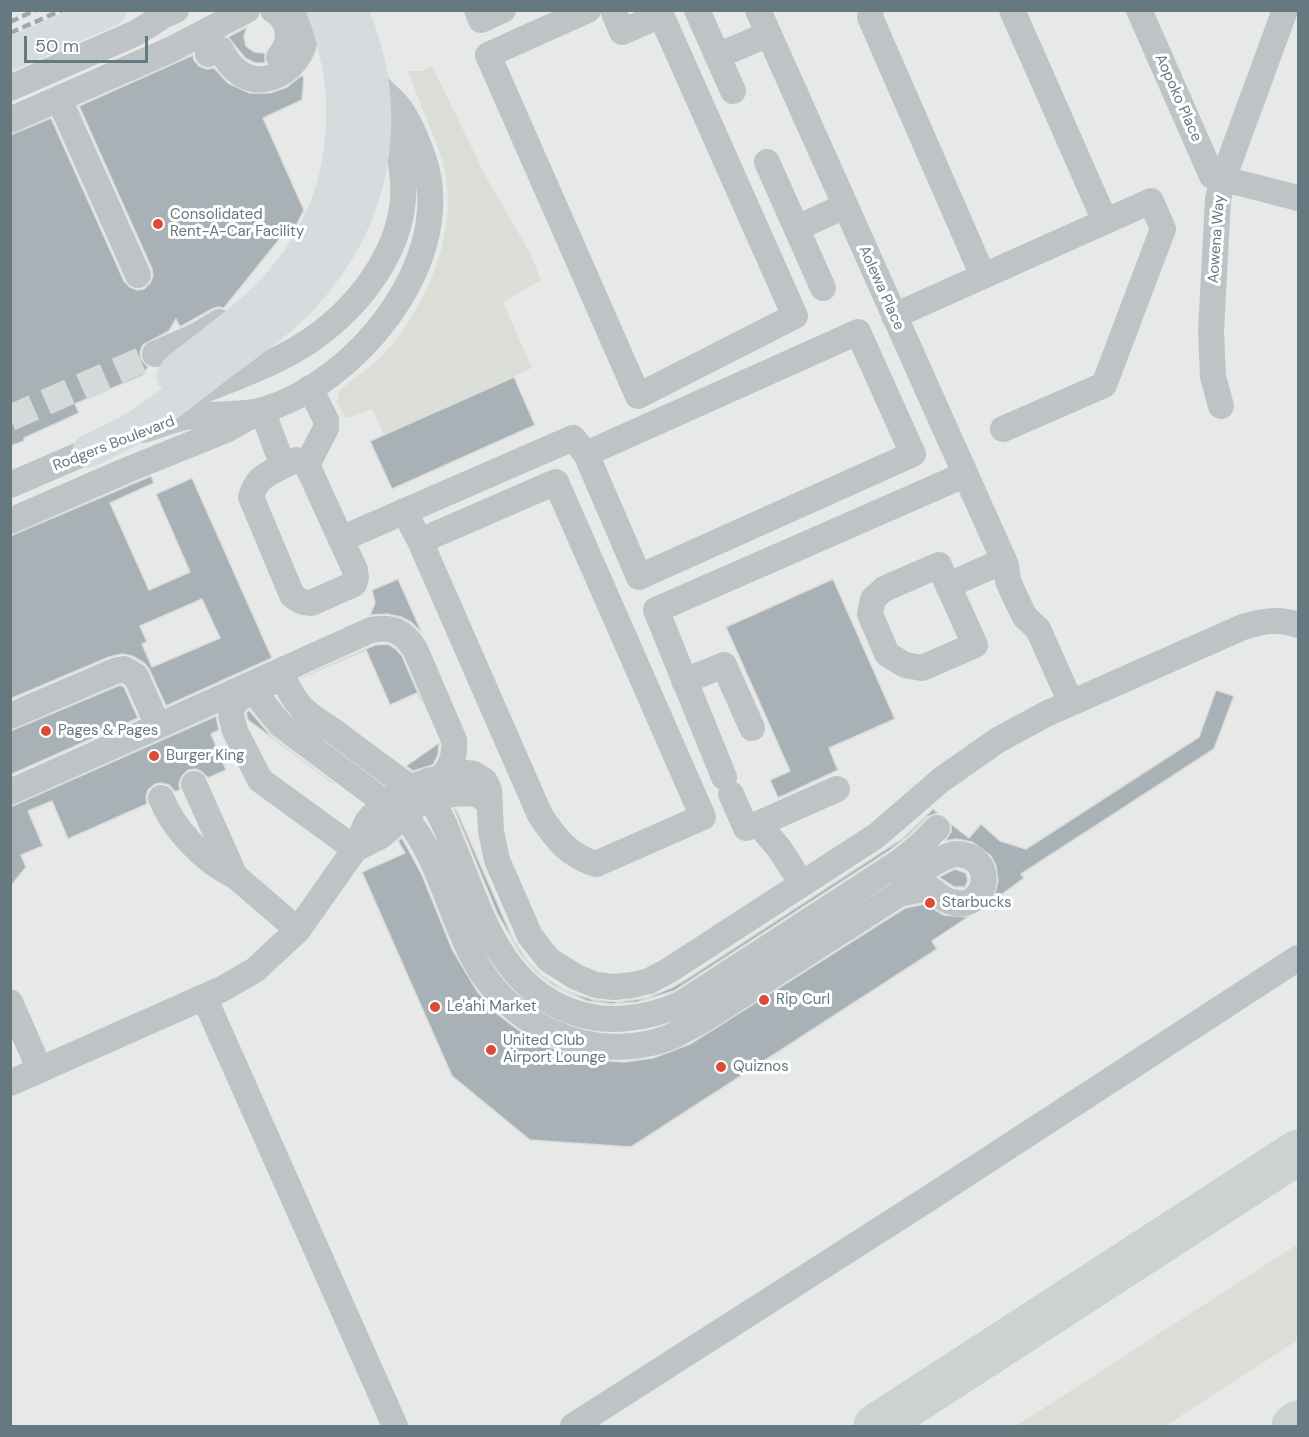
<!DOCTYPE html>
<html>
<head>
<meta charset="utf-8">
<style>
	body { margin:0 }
	#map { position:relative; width:1309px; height:1437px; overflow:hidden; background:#f9f9f7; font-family:"DM Sans",sans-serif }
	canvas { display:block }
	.frame { position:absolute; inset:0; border:12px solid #667880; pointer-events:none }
	.scale { position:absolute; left:24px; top:36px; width:124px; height:27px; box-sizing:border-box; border:3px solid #667880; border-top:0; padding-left:8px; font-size:18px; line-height:21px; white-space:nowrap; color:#667880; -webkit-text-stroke:4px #fff; paint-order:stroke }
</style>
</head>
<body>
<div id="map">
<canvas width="1309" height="1437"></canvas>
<div class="frame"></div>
<div class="scale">50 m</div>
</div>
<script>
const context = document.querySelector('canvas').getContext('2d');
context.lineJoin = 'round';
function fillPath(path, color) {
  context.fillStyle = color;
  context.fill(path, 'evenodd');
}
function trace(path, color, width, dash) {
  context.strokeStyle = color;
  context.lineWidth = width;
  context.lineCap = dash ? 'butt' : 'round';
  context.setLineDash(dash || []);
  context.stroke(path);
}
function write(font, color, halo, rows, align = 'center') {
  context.font = font + ' "DM Sans",sans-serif';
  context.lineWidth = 6;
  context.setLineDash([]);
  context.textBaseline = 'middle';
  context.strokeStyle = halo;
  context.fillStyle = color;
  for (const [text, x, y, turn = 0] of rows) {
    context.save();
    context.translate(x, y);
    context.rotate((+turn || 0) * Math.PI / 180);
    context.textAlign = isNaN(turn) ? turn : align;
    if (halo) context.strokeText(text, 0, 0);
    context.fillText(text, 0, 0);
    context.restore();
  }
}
fillPath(new Path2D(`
	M10,11h1288v1415h-1287z`), '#e7e9e8');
fillPath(new Path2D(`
	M432,66l53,109 46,80 10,25 -38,22 29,66 -148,66 -12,-25 -26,9 -9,-16c1,-3 1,-6 2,-9 4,-8 17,-15 24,-21 10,-7 19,-16 27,-25 41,-49 71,-123 52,-187 -9,-30 -24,-59 -34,-89h15z
	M1298,1244v96l-133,86h-149z`), '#daded6');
trace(new Path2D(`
	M876,1426l422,-274
	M1294,1426l4,-3`), '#ccd1d2', 45);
const building = new Path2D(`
	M247,27l-3,9 2,10 8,6 11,1v10h-10l-10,-5 -17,-21z
	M193,55l1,5 5,6 8,3 7,-1 14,15 22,10h20l17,-6 15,-12 2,3 -2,22 -39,18 41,92 -13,25 -5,-4 -62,77 -6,-1 -6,2 -32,18 -4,-8 -7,12 -26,14 -3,7 1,7 7,8 -5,8 -68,29 4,9 -55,25v3l-14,5v-311l41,-17 73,163 6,6 7,3 7,-1 6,-6 3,-7 -1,-7 -73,-163z
	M514,377l21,48 -143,64 -22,-48z
	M151,476l3,7 -44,20 39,87 41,-18 -34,-78 36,-16 80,180 -106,48 -17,-37 -5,-6 -12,-7 -10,-2 -13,3 -99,42v-163zM202,599l18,39 -68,29 -10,-23 5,-2 -7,-16z
	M398,579l24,54 -11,-11 -10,-5 -14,-3 -17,1 5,-12 -3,-13z
	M833,579l62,140 -66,29 9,22 -60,28 -8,-18 20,-9 -64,-144z
	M388,644l8,5 6,7 20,46 -5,-9 -27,12 -24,-55 -66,28 75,-33z
	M120,685l4,2 14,31 -128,57v-44z
	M1216,690l18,6 -20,53 -193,125 3,4 -34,25 4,-7 4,-15 -2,-15 -5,-10 -19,-14 -16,-3 -11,2 6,-9v-8l18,14 12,-14 19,17 26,8 173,-112z
	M249,710l23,27 61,46 -85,-63 -2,-7z
	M216,716l3,14 -8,4 15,36 -18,8 -6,-6 -6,-3 -8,1 -6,6 -3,7 1,7 -5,2 -6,-7 -7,-2 -7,1 -7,6 -2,7 1,7 -79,35 -16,-38 -24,10 15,35 -22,9 5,12 -16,20v-80z
	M439,743l-1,12 -5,10 -20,6 -7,-5z
	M454,809h2l57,130 13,20 15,16 23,15 30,10 24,2 28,-4 25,-10 14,-8 218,-142 30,-29 5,4 -11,4 -19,19 -19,15 -215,140 -37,11 -25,2 -25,-3 -33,-15 -18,-14 -15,-17 -24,-42z
	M402,838l20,37 30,74 25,42 19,22 21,16 24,15 27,10 28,6 28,2 29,-4 37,-14 215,-136 20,-4 19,11 24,2 -36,24 5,8 -306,198 -101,-7 -78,-64 -90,-204 43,-19 -7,-12z
	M955,869l11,4 2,7 -3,7h-11l-15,-10z`);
fillPath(building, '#a8b2b6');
trace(building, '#dbdbd9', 1.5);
trace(new Path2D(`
	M10,418l145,-64`), '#d4d9d9', 26, [26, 13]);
trace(new Path2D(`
	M273,10c18,11 19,32 6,47
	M477,10l4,10 22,-10
	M588,10l-100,45 150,341 157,-80 -134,-301 -39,17 -9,-22
	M697,10l36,81
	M758,10l248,555 2,16 11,24 6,12 13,12 33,74
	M871,10l-1,7 113,259
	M1012,10l93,211
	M1139,10l73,166 86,22
	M208,54l12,-5c5,8 9,16 17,22 35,28 88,-22 61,-61
	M717,56l52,-22
	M10,88l126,-55 27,-17 13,-6
	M59,99l79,176
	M10,120l160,-70 77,-40
	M767,162l56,126
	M797,228l48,-22
	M894,316l257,-115 12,28 -59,156 -101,44
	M155,354l41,-18 23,-14
	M195,394c38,-16 81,-30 116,-54 53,-37 101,-101 91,-169 -3,-25 -15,-50 -24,-74
	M1221,406l-8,-29 -2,-46 7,-132 5,-20 62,-169
	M262,410l21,56c-17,9 -26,11 -32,31l41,98c6,6 11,8 19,8l43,-19 2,-6 -1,-8 -48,-105 -11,-5 -13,6
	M143,430c14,-4 28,-10 43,-13 23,-4 56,-1 77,-7 92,-27 189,-144 163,-243 -5,-18 -17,-48 -29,-62 -10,-12 -23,-19 -29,-34
	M307,465l19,-37v-8l-16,-32
	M10,485l95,-41
	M404,511l16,30 120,274c15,23 29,41 56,49l107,-47 -147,-335 -136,59
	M10,521l117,-51 99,-40 27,-15
	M341,539l232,-101 13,16 53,123 274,-123 -55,-122 -272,122
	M939,565l36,80 -53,23 -17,-3 -18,-11 -17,-40 3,-15 11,-10z
	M949,585l54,-24
	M684,681l40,-16 28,63
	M254,683l8,19 19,23 126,94c32,39 43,96 67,140 33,63 107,100 177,84 18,-4 34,-13 50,-22l198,-127
	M10,716l105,-45 9,-2 12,7 22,50 -148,66
	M158,726l213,-96c21,-4 32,1 44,19l39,91c2,20 -6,31 -19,46
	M724,777l-68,-167 308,-135
	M194,784l41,92 63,54
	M731,794l15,34 12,-4 21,24 23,36
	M161,798c13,32 42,62 72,77
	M758,824l79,-35
	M355,849l-95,-69 -25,-49 -4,-16v-6l6,-9 16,-10 30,-13c5,11 10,22 19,31 9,9 22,17 33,24 22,17 44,33 66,49 8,6 22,8 28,16 10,14 18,32 24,49 28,65 45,138 117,165 36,14 76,8 111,-7l217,-141 20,-16 19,-19
	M355,849l26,-13 36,-31 16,-6 20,-5 17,-1 9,2 11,9
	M954,854c46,0 33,59 -2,48 -9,-2 -16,-10 -24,-14l-29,6c15,-17 33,-34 55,-40z
	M204,997l191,429
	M10,1002l30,68
	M10,1083l212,-94 33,-19 43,-40 57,-81 12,-27 4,-5 19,-17 17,-11 21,-8 38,-8 8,1 11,7 4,9 2,41 6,29 33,76 19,24 27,17 20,8 18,2 19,-2 16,-4 19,-10 208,-135 65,-56 57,-40 48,-26 197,-87c19,-6 37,-9 55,-2
	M573,1426l358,-229 367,-239`), '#bec4c6', 26);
trace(new Path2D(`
	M10,54l100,-44
	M173,376l4,-6c37,-30 80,-58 110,-96 61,-74 70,-176 36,-264
	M89,451c17,-9 37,-17 53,-28 26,-17 51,-38 76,-57 29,-22 60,-42 85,-69 74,-80 92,-187 48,-287`), '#d6dbde', 33);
trace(new Path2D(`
	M10,22l26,-12
	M10,33l52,-23`), '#a0a9ad', 4.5, [9, 4.5]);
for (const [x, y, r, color] of [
	[158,224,6,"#db4b35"],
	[46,731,6,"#db4b35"],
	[154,756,6,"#db4b35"],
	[930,903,6,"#db4b35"],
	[764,1000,6,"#db4b35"],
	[435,1007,6,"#db4b35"],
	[491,1050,6,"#db4b35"],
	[721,1067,6,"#db4b35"]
]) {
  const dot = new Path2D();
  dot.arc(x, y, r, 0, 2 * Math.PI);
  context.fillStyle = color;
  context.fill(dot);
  trace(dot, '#fff', 2);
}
write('15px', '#667880', '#fff', [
	["Aopoko Place",1178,98,66],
	["Aowena Way",1217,239,-86],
	["Aolewa Place",881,288,66],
	["Rodgers Boulevard",114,444,-21]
]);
write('15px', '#667880', '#fff', [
	["Consolidated",170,215],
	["Rent-A-Car Facility",170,232],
	["Pages & Pages",58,731],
	["Burger King",166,756],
	["Starbucks",942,903],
	["Rip Curl",776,1000],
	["Le'ahi Market",447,1007],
	["United Club",503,1041],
	["Airport Lounge",503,1058],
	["Quiznos",733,1067]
], 'left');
</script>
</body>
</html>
